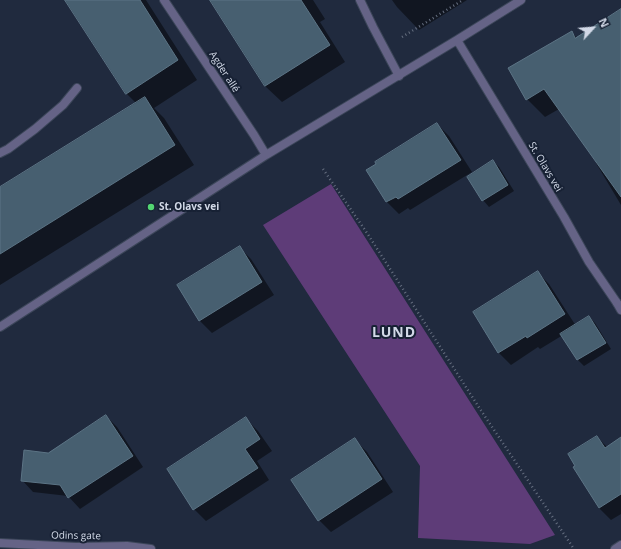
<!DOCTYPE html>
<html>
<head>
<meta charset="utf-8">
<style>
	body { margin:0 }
	#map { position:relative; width:621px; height:549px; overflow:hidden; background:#202a3e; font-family:"Open Sans",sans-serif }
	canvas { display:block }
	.north { position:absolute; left:573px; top:8px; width:40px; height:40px; -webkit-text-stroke:3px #172134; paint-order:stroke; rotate:64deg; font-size:11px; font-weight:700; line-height:16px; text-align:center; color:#d2d9e7 }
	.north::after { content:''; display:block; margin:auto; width:14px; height:18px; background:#d2d9e7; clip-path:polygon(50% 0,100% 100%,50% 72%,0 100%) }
</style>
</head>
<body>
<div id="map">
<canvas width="621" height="549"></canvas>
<div class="north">N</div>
</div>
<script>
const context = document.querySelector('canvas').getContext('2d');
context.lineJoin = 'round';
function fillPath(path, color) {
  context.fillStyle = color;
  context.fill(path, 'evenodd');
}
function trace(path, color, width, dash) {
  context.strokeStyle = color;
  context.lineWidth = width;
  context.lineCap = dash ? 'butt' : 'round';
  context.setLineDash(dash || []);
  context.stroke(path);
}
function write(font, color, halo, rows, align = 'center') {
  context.font = font + ' "Open Sans",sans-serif';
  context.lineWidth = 4;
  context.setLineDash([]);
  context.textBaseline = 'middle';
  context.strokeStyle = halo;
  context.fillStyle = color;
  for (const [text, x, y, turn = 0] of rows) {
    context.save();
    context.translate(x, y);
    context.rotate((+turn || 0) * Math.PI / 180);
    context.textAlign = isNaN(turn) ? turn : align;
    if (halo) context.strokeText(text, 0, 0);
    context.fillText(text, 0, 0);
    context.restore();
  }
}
fillPath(new Path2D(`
	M331,184l224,351 -25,9 -112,-6 2,-72 -157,-241z`), '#5e3c78');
fillPath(new Path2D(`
	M67,0h79l51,80 -43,28 10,10 30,47 -194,120v-97l136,-85 -9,-9z
	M211,0h102l12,19 -5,3 25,40 -63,40 -17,-16z
	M392,0h75l-48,30 -22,-23z
	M621,10v195l-25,-42 1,-1 -38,-53 -14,8 -18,-18 44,-67 6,6z
	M437,124l12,12 23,36 -62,38 -2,-2 -9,6 -12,-12 -19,-32z
	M493,161l6,6 15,24 -25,16 -6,-7z
	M239,247l12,12 23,36 -62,38 -12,-12 -22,-36z
	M537,272l12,12 27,42 13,-9 6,6 16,26 -27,17 -6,-6 -15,-25 -23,14 -2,-2 -27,18 -12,-12 -25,-40z
	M106,416l11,11 26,40 -63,42 -12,-13 -35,-4 -11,-12z
	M246,419l12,12 14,20 -15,10 12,19 -63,41 -12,-12z
	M597,437l10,10 14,-8v75l-10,6 -12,-12 -25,-41z
	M355,440l12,12 26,40 -62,40 -12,-12z`), '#0007');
const building = new Path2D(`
	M65,0h75l38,60 -52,34z
	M210,0h91l29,45 -65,41z
	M621,9v188l-77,-108 -18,11 -18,-32 64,-37 3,7z
	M145,97l30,48 -175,109v-67z
	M437,123l24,37 -63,39 -2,-2 -10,5 -20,-32 10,-6 -1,-2z
	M493,160l15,25 -26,16 -15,-24z
	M240,246l22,36 -63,39 -22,-36z
	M538,271l27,43 -38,24 -1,-2 -28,17 -25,-41z
	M589,316l17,27 -29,17 -17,-26z
	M106,415l27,41 -65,42 -8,-13 -39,-4 3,-31 24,3z
	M246,417l14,22 -15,10 13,19 -65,42 -26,-41z
	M597,436l8,12 16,-11v57l-22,14 -26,-41 2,-1 -7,-12z
	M355,438l27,41 -64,42 -27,-41z`);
fillPath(building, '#475f70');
trace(building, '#5c7485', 1);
const lane = new Path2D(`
	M360,0l13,27 26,49
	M0,153l8,-4 27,-20 28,-24 14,-17
	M617,303l4,7`);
const street = new Path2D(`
	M164,0l90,135 12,20
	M457,40l107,177 25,45 28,41
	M0,327l266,-172 191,-115 64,-40
	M0,543l76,4 51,-1 24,3
	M615,549l6,-4`);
trace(lane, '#3c4659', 10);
trace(street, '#3c4659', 10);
trace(new Path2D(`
	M402,37l61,-37
	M323,169l44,64 113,176 94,140`), '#666f80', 2.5, [1, 3]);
trace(lane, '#656386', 8);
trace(street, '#656386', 8);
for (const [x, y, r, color] of [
	[151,207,4,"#53d672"]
]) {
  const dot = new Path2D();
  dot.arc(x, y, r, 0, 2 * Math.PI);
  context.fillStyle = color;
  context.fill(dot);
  trace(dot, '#172134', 1.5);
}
write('10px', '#d2d9e7', '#172134', [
	["Agder allé",224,72,57],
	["St. Olavs vei",545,167,59],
	["Odins gate",76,536,1]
]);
write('bold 10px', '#d2d9e7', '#172134', [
	["St. Olavs vei",159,207]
], 'left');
context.letterSpacing = '1px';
write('bold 14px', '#d2d9e7', '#172134', [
	["LUND",394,333]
]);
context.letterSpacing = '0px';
</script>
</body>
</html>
